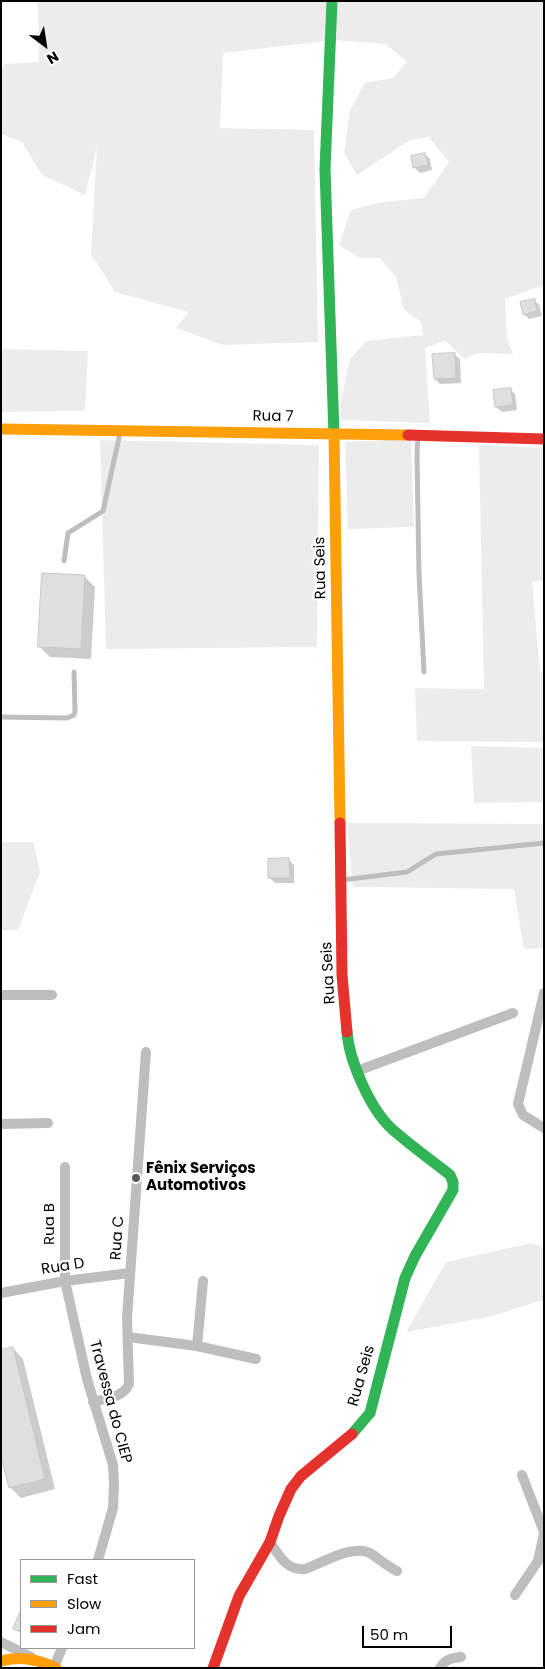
<!DOCTYPE html>
<html>
<head>
<meta charset="utf-8">
<style>
	body { margin:0 }
	#map { position:relative; width:545px; height:1669px; overflow:hidden; background:#fff; font-family:Poppins,sans-serif }
	canvas { display:block }
	.frame { position:absolute; inset:0; border:2px solid #000; pointer-events:none }
	.legend { position:absolute; left:20px; top:1559px; width:175px; height:90px; box-sizing:border-box; background:#fff; border:1px solid #999; margin:0; padding:6px 9px; list-style:none; font-size:15px; color:#000 }
	.legend li { display:flex; align-items:center; gap:10px; height:25px }
	.legend b { width:25px; border:1px solid #999 }
	.north { position:absolute; left:20px; top:20px; width:50px; height:50px; -webkit-text-stroke:4px #fff; paint-order:stroke; rotate:149deg; font-size:14px; font-weight:700; line-height:20px; text-align:center; color:#000 }
	.north::after { content:''; display:block; margin:auto; width:18px; height:22px; background:#000; clip-path:polygon(50% 0,100% 100%,50% 72%,0 100%) }
	.scale { position:absolute; left:362px; top:1626px; width:90px; height:22px; box-sizing:border-box; border:2px solid #000; border-top:0; padding-left:6px; font-size:15px; line-height:18px; white-space:nowrap; color:#000; -webkit-text-stroke:4px #fff; paint-order:stroke }
</style>
</head>
<body>
<div id="map">
<canvas width="545" height="1669"></canvas>
<div class="frame"></div>
<ul class="legend">
<li><b style="height:6px;background:#30b455"></b>Fast</li>
<li><b style="height:6px;background:#ff9f0a"></b>Slow</li>
<li><b style="height:6px;background:#e5322d"></b>Jam</li>
</ul>
<div class="north">N</div>
<div class="scale">50 m</div>
</div>
<script>
const context = document.querySelector('canvas').getContext('2d');
context.lineJoin = 'round';
function fillPath(path, color) {
  context.fillStyle = color;
  context.fill(path, 'evenodd');
}
function trace(path, color, width, dash) {
  context.strokeStyle = color;
  context.lineWidth = width;
  context.lineCap = dash ? 'butt' : 'round';
  context.setLineDash(dash || []);
  context.stroke(path);
}
function write(font, color, halo, rows, align = 'center') {
  context.font = font + ' Poppins,sans-serif';
  context.lineWidth = 4.5;
  context.setLineDash([]);
  context.textBaseline = 'middle';
  context.strokeStyle = halo;
  context.fillStyle = color;
  for (const [text, x, y, turn = 0] of rows) {
    context.save();
    context.translate(x, y);
    context.rotate((+turn || 0) * Math.PI / 180);
    context.textAlign = isNaN(turn) ? turn : align;
    if (halo) context.strokeText(text, 0, 0);
    context.fillText(text, 0, 0);
    context.restore();
  }
}
fillPath(new Path2D(`
	M38,1h506v284l-39,14 2,40 6,15 -35,-1 -13,6 -20,-18 -20,7 5,75 -89,-3v-20l9,-41 16,-18 57,-6 -2,-13 -17,-12 -8,-33 -16,-19h-20l-21,-13 12,-35 31,-8 42,-4 25,-36 -20,-25 -19,3 -53,35 -13,-22 6,-43 15,-27 28,-5 14,-16 -21,-18 -52,-4 -111,13 -3,75 94,2 4,212 -95,3 -47,-17 13,-16 -74,-20 -24,-38 6,-108 -12,49 -43,-20 -20,-33 -21,-8v-65l4,-5 34,-2z
	M1,349l87,2 -3,60 -84,1z
	M411,439l3,88 -66,2 -3,-87z
	M100,440l219,5 -2,202 -211,2z
	M479,445l65,3v132l-12,2 8,90h4v70l-127,-1 -2,-53 69,1z
	M471,746l73,2v54l-70,1z
	M347,823l197,1v124l-20,1 -10,-60 -161,-2z
	M1,842h32l7,30 -22,58h-17z
	M532,1243l12,5v52l-56,17 -82,15 40,-70z`), '#ececec');
fillPath(new Path2D(`
	M425,154l5,5 2,11 -12,3 -5,-5z
	M534,300l5,5 3,11 -13,3 -5,-5z
	M454,354l6,5 1,24 -21,1 -5,-5z
	M510,389l5,5 2,16 -15,2 -6,-5z
	M84,576l11,11 -4,72 -41,-2 -11,-11z
	M289,860l5,5v18h-19l-5,-5z
	M13,1348l10,11 32,130 -34,9 -11,-11z`), '#0003');
const building = new Path2D(`
	M425,153l3,12 -15,3 -2,-12z
	M535,299l2,12 -14,4 -3,-13z
	M455,353l1,25 -22,1 -2,-25z
	M511,388l2,17 -18,2 -2,-17z
	M42,573l43,2 -4,74 -43,-2z
	M289,858l1,20h-22v-19z
	M13,1347l32,132 -36,9 -8,-31v-107z
	M21,1610v22l-8,-3z`);
fillPath(building, '#dfdfdf');
trace(building, '#c7c7c7', 1);
trace(new Path2D(`
	M418,438l-1,16 2,120 5,98
	M64,561l4,-28 35,-22 17,-78
	M1,717l66,1 7,-3 1,-4 -1,-39
	M342,880l65,-8 29,-18 108,-11`), '#bebebe', 5);
trace(new Path2D(`
	M544,993l-26,111 5,11 21,13
	M1,995h51
	M357,1071l156,-58
	M1,1124l47,-1
	M65,1167v114l22,98 26,86 1,19 -1,24 -15,52
	M1,1293l64,-12 65,-8
	M128,1337l69,9 59,13
	M197,1346l6,-65
	M93,1402c13,-4 30,-4 36,-18l-2,-66 19,-266
	M522,1475l22,57
	M270,1542c9,13 16,29 35,27 17,-6 48,-25 65,-16 9,6 17,13 27,18
	M515,1595l23,-34 6,-28
	M1,1642l30,15
	M54,1667l8,-19
	M440,1668c5,-9 12,-10 21,-11`), '#bebebe', 10);
trace(new Path2D(`
	M332,1l-7,168 9,266
	M347,1032c2,28 23,77 45,97 18,16 39,31 58,46l3,7v8l-38,66 -10,22 -35,135 -18,21`), '#30b455', 11);
trace(new Path2D(`
	M1,429l407,6
	M334,435l6,388
	M1,1661c21,-5 36,-2 55,7`), '#ff9f0a', 11);
trace(new Path2D(`
	M408,435l136,4
	M340,823l2,152 5,57
	M213,1668l26,-72 31,-54 9,-26 12,-27 10,-13 51,-42`), '#e5322d', 11);
for (const [x, y, r, color] of [
	[136,1178,5,"#595959"]
]) {
  const dot = new Path2D();
  dot.arc(x, y, r, 0, 2 * Math.PI);
  context.fillStyle = color;
  context.fill(dot);
  trace(dot, '#fff', 2);
}
write('15px', '#000', '#fff', [
	["Rua 7",273,417,1],
	["Rua Seis",321,568,-91],
	["Rua Seis",329,973,-93],
	["Rua B",50,1224,-90],
	["Rua C",118,1238,-86],
	["Rua D",63,1267,-9],
	["Rua Seis",362,1376,-74],
	["Travessa do CIEP",110,1402,75]
]);
write('bold 15px', '#000', '#fff', [
	["Fênix Serviços",146,1169],
	["Automotivos",146,1186]
], 'left');
</script>
</body>
</html>
